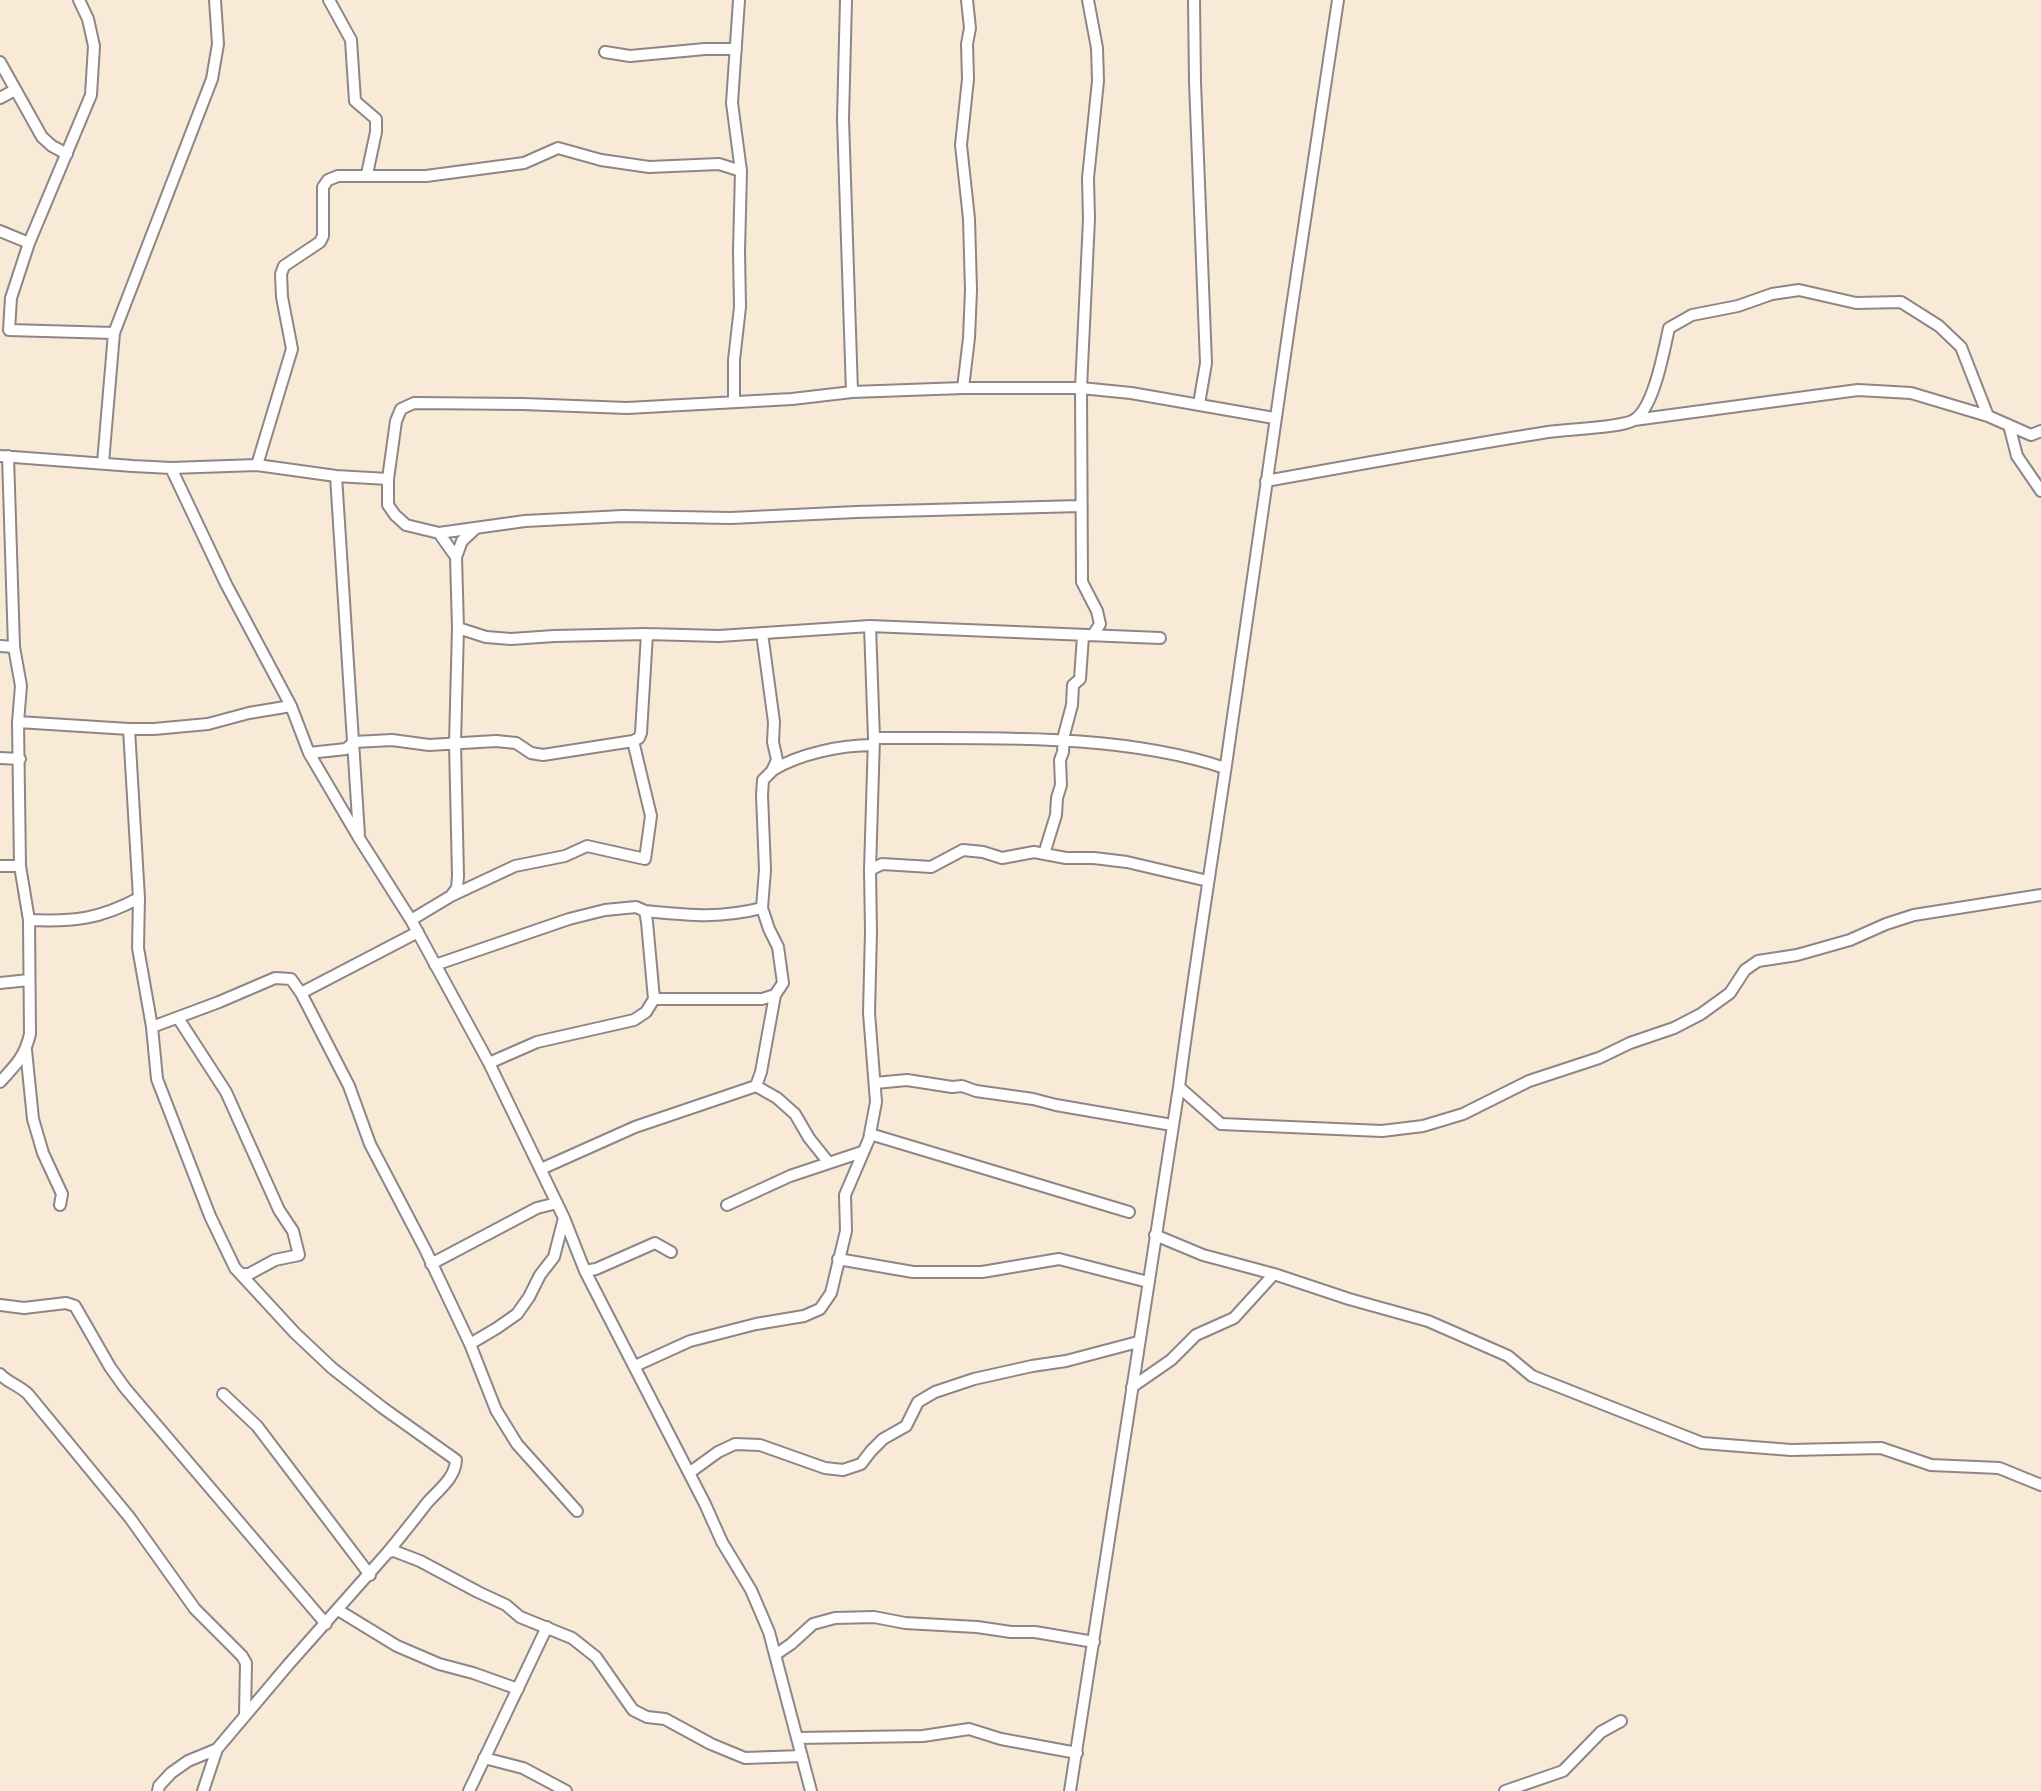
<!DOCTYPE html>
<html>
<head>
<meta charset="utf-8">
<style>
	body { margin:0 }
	canvas { display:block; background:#f8ead7 }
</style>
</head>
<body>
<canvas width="2041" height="1791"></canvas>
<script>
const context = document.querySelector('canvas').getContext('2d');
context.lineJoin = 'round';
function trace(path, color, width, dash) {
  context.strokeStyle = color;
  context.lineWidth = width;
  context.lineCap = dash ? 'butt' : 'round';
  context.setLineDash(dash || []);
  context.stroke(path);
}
const street = new Path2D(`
	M79,0l9,19 6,27 -3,49 -62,148 -18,55 -2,32 105,3 -11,130
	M329,0l22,40 4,61 21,18v13l-9,42
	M846,0l-3,119 9,273
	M1088,0l9,48 1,33 -10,97 1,41 -8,169 1,194 15,29 3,13 -7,11
	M1194,0l1,82 11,281 -7,41
	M605,52l25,4 75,-7h31
	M0,62l42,75 10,9 15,8
	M0,98l15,-8
	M0,231l29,12
	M114,333l98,-254 6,-35 -3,-44
	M963,388l6,-50 2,-48 -2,-71 -8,-74 7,-66 -1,-35 3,-16 -3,-28
	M734,402v-42l6,-53 -1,-56 2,-80 -9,-68 7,-103
	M1634,420l224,-30 53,3 77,23
	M2009,425l8,31 24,35
	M0,456l133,10 38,2 86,-3 79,11 52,3 8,-58 5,-12 13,-6 109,1 104,4 165,-9 60,-7 111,-4h118l50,5 143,25
	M257,465l35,-116 -10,-52 -1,-23 3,-8 36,-24 3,-6v-49l5,-7 10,-4h88l98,-13 34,-15 43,12 48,7 70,-3 22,7
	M171,468l55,116 65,122 18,47 50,85 52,82 78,143 75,155 21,53 120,233 17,38 29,48 18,42 42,159
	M336,476l23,359
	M388,479v26l7,10 11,10 33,8 86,-12 98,-5 108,2 125,-6 224,-6
	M1266,481c94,-17 188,-34 282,-49 19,-3 73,-4 86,-12 20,-12 30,-70 35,-92l23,-13 46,-9 34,-12 27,-4 57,13 45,-1 38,24 22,21 27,69 43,19 10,-4
	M439,533l17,24
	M458,628l28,9 25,2 43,-3 93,-2 72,2 151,-10 290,12
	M0,646l14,1
	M18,722l111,7h25l54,-5 41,-11 42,-7
	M129,729l10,169 -1,50 14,79 5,52 53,137 25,52 60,65 37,35 51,40 73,52c-1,19 -18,30 -29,43 -13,17 -26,33 -39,49
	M874,738c113,1 243,-6 351,30
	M309,753l37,-4 8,-7 38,-2 37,5 67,-4 20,2 15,10 12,2 90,-14 6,-3 2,-5 6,-99
	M0,758l20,1
	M773,770c26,-16 68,-25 100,-25
	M1044,854l12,-39 1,-17 4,-13 -1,-25 3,-8 1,-17 8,-30 1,-20 7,-6 3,-43
	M0,866h20
	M870,870l4,-132 -4,-112
	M451,896l64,-30 50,-10 22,-10 58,13 6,-43 -18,-75
	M645,911c42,4 74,8 117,-3
	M29,920c45,2 71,-1 110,-22
	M411,920l40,-24 6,-8 1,-12 -3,-133 3,-115 -2,-71 6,-16 14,-13
	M435,965l134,-46 36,-9 31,-3 9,4 2,11 7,77 -8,13 -12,8 -97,22 -48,21
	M0,983l29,-3
	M301,993l117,-61
	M654,999h108l13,-4 8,-12 -5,-36 -9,-18 -7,-21 3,-38 -3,-75 1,-15 9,-9 5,-11 -4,-18 1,-20 -12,-89
	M178,1018l48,74 53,118 14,21 6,24 -24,5 -26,14h-8
	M152,1027l67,-25 56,-24 16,1 10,14 48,93 21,58 55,105 45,95 26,66 21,34 60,67
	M26,1050l7,69 10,34 19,41 -2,11
	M0,1082c16,-17 25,-26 30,-48l-1,-114 -9,-54 -2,-144 3,-36 -7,-39 -6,-191
	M875,1083l32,-3 45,7 10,-1 14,5 57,8 23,6 116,20
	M756,1086l21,12 18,16 14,24 20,25
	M1179,1087l42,37 161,7 41,-5 40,-12 66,-33 70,-23 31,-15 44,-15 27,-14 29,-21 15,-23 13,-9 39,-6 53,-15 36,-16 28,-9 127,-20
	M870,1134l259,78
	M541,1169l94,-42 121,-41 5,-14 14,-77
	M727,1205l63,-29 72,-24
	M1155,1235l48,20 71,19
	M838,1259l75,13h69l77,-13 89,23
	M431,1264l106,-56 20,-5
	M585,1271l11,-2 59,-26 16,9
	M0,1305l24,3 42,-5 9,3 35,61 15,21 201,236
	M470,1344l27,-16 20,-14 12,-17 11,-22 14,-18 10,-39
	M635,1366l55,-25 66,-17 48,-8 16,-7 11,-16 15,-62 -1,-36 24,-56 7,-37 -7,-89 2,-82 -1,-61 12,-6 49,3 32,-17 20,2 19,6 32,-6 32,6h28l33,4 81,19
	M0,1374c8,9 19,11 28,20l102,124 65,91 47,47 4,7 -1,52
	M1132,1387l39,-27 25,-25 38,-17 40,-44 75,25 79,22 80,35 24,20 170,67 89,7 90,-2 50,17 68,3 42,17
	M223,1394l34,32 113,149
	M689,1473l29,-21 17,-8 25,1 65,23 18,2 18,-6 10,-13 12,-12 23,-13 12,-24 17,-10 39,-13 58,-13 34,-5 72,-19
	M338,1610l59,36 42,18 34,9 45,16
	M775,1655l16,-11 22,-20 22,-6 39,-1 31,6 72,4 34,5h24l59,10
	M797,1738l126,-2 46,-7 32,10 76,14
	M484,1758l39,10 43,23
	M158,1791l1,-5 12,-13 17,-12 29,-12 71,-84 100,-113 6,-1 26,10 58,31 28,13 14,12 52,21 24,19 37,53 14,7 18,2 46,25 34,14 57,-2
	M203,1791l14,-42
	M469,1791l78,-164
	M1070,1791l109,-704c14,-108 31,-215 47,-322 36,-256 73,-510 112,-765
	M1505,1791l58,-20 38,-39 20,-11`);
trace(street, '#8d8689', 14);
trace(street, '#fff', 10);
</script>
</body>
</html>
